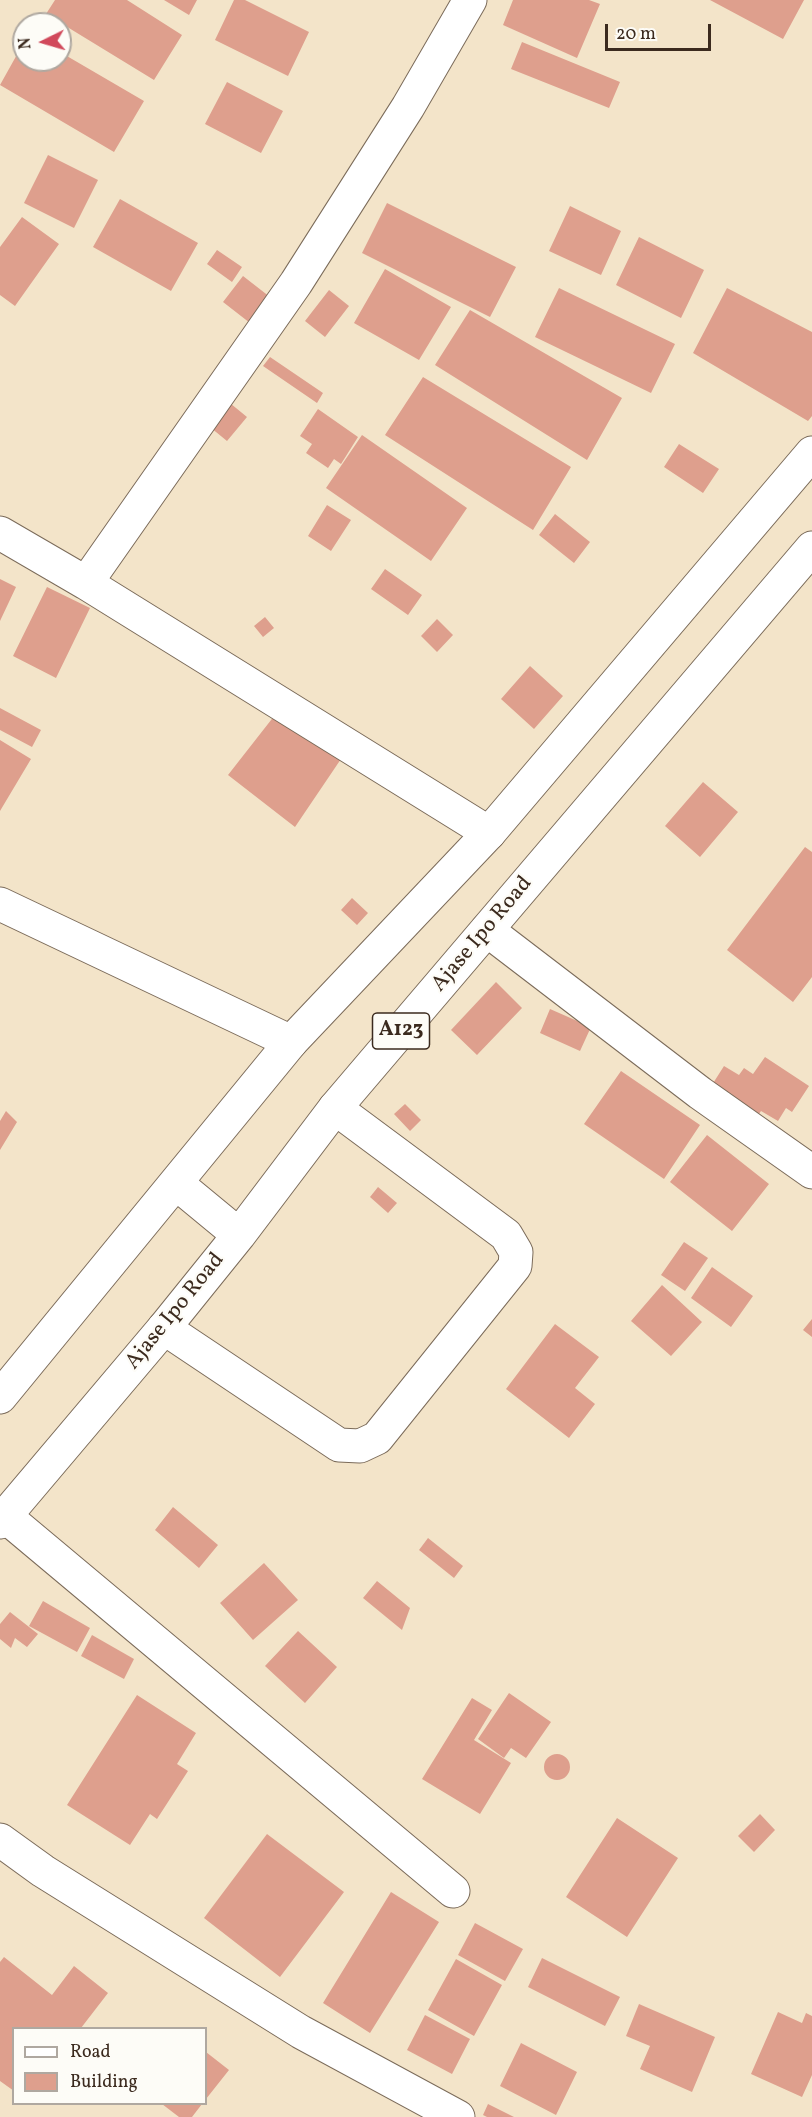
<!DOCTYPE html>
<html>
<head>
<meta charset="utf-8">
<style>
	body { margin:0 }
	#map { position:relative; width:812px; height:2117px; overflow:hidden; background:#f3e4c9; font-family:Vollkorn,serif }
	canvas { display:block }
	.legend { position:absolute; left:12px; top:2027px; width:195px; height:78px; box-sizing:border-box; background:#fdfcf7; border:2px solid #afa8a0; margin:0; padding:8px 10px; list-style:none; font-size:18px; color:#3b2a1e }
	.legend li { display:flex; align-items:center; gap:12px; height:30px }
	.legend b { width:30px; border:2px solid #afa8a0 }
	.north { position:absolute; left:12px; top:12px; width:60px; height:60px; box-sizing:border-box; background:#fdfcf7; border:2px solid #afa8a0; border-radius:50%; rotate:265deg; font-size:16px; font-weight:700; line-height:24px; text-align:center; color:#3b2a1e }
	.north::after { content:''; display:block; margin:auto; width:21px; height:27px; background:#d1495b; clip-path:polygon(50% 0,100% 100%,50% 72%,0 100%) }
	.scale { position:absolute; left:605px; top:24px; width:106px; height:27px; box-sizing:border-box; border:3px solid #3b2a1e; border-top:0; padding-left:8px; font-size:18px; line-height:21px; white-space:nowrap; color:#3b2a1e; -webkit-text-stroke:4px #fdfcf7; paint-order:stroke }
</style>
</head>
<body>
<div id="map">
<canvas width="812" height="2117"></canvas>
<ul class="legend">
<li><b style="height:8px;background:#fff"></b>Road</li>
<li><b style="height:16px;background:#de9f8d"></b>Building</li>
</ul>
<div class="north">N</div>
<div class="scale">20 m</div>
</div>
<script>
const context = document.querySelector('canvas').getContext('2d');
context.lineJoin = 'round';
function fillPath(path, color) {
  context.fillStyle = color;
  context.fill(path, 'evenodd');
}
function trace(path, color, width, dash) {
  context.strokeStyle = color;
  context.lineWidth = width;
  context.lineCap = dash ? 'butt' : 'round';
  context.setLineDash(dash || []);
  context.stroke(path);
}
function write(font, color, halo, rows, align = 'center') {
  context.font = font + ' Vollkorn,serif';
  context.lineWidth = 4.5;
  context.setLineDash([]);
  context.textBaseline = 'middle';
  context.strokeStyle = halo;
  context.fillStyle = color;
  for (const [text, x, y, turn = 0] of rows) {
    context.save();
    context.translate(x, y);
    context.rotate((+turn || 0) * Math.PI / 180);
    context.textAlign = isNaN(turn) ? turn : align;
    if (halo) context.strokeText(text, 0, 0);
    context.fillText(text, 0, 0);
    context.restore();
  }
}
fillPath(new Path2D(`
	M55,0h72l55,35 -28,45 -108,-66z
	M164,0h33l-8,15z
	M234,0h11l64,32 -21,44 -73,-36z
	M513,0h76l11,4 -23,54 -74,-33z
	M710,0h94l-21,39z
	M24,42v18h36v-8l84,49 -30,51 -114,-67z
	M522,42l98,40 -11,26 -98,-39z
	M227,82l56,29 -22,42 -56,-29z
	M48,155l50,25 -24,48 -50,-25z
	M120,199l78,44 -27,48 -78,-44z
	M387,203l129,64 -26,50 -128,-64z
	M570,206l51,25 -20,44 -52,-24z
	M22,217l37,27 -44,62 -15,-11v-48z
	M639,237l65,33 -23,48 -65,-33z
	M217,250l25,17 -10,15 -25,-18z
	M385,269l66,38 -32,53 -65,-37z
	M243,276l27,21 -20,26 -27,-21z
	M559,288l116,56 -24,49 -116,-56z
	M727,288l85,44v84l-4,5 -115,-68z
	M329,290l20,16 -24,31 -20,-16z
	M470,310l152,88 -35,62 -152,-95z
	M270,357l53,36 -6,10 -54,-37z
	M423,377l148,90 -38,63 -148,-95z
	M225,399l22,18 -20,24 -22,-18z
	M318,409l40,28 -17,27 -7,-5 -6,9 -22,-15 6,-9 -12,-8z
	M362,435l105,73 -36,53 -105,-73z
	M679,444l40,25 -16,24 -39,-26z
	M327,505l24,15 -20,31 -23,-15z
	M555,514l35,28 -16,21 -35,-28z
	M385,569l37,26 -14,20 -37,-26z
	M0,579l16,8 -16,34z
	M47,587l43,21 -34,70 -43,-22z
	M265,617l9,11 -11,9 -9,-11z
	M437,619l16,16 -16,17 -16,-16z
	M530,666l33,30 -29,33 -33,-30z
	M282,706l61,50 -48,71 -67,-52z
	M0,708l41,22 -9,17 -32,-17z
	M0,740l31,19 -31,52z
	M703,782l35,30 -38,45 -35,-31z
	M805,847l7,5v125l-19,25 -66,-52z
	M352,898l16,15 -11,12 -16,-15z
	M496,982l26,26 -45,47 -26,-25z
	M550,1009l41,18 -11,24 -40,-18z
	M765,1057l44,29 -17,26 -6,-4 -8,13 -17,-10 -5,7 -46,-30 14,-22 15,9 5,-7 9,6z
	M621,1071l79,54 -36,54 -80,-55z
	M405,1104l16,16 -11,11 -16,-17z
	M6,1111l11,11 -17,28v-29z
	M707,1135l62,49 -37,47 -62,-49z
	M378,1187l19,16 -9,10 -18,-16z
	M684,1242l24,16 -23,33 -24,-16z
	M712,1267l41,29 -22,31 -40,-29z
	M662,1285l40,37 -31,34 -40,-35z
	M812,1319v18l-9,-7z
	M555,1324l44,33 -24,31 20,16 -26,34 -63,-49z
	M173,1507l45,38 -19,23 -44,-38z
	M428,1538l35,28 -9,12 -35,-28z
	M264,1563l34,37 -45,40 -33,-37z
	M377,1581l33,27 -8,22 -39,-32z
	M43,1601l47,27 -13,24 -48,-26z
	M10,1612l28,22 -11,13 -12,-9 -4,10 -11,-9v-15z
	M298,1631l39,36 -32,36 -40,-37z
	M92,1635l42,24 -10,20 -43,-23z
	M509,1693l42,29 -25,36 -15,-10 -7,10 -26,-19z
	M137,1695l59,38 -19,31 11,7 -31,48 -7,-5 -20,31 -63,-40z
	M472,1698l20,12 -18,30 37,23 -31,51 -58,-35z
	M544 1767a13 13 0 1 1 26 0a13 13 0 1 1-26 0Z
	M760,1814l15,16 -21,22 -16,-16z
	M617,1818l61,40 -51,79 -61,-40z
	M267,1834l77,58 -64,85 -76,-59z
	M391,1892l48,30 -69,111 -47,-30z
	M475,1923l48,26 -18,32 -47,-26z
	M4,1957l48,38 22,-29 34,27 -27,35h-67v63l-14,-10v-119z
	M542,1958l78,39 -15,29 -77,-39z
	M456,1959l46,26 -28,51 -46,-26z
	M639,2004l76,33 -23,55 -52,-23 10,-23 -24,-10z
	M778,2012l24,11 4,-10 6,3v59l-10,22 -51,-23z
	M425,2015l45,24 -18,35 -45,-24z
	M521,2043l56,29 -21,43 -56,-29z
	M206,2052l23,18 -23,29z
	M162,2104h40l-10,13h-13z
	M488,2104l26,13h-27l-4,-2z`), '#de9f8d');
const minor = new Path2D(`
	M0,533l86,50 403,250
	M86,583l210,-300 112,-176 62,-107
	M0,904l291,138
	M487,930l213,163 112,79
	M164,1328l175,117 21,1 17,-8 138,-172 1,-14 -10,-17 -171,-127
	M5,1516l448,375
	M0,1840l43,31 258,161 157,85`);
const highway = new Path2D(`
	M176,1183l63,52
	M0,1397l291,-355 198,-209 323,-380
	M0,1522l164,-194 75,-93 96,-127 477,-560`);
trace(minor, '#7b6b5a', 35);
trace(highway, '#7b6b5a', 35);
trace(minor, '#fff', 33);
trace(highway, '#fff', 33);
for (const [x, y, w] of [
	[401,1031,57]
]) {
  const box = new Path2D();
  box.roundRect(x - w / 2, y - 18, w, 36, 4.5);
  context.fillStyle = '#fdfcf7';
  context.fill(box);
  trace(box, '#3b2a1e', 1.5);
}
write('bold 21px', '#3b2a1e', null, [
	["A123",401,1031]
]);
write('22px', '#3b2a1e', '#fdfcf7', [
	["Ajase Ipo Road",483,935,-50],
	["Ajase Ipo Road",176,1312,-51]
]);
</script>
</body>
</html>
